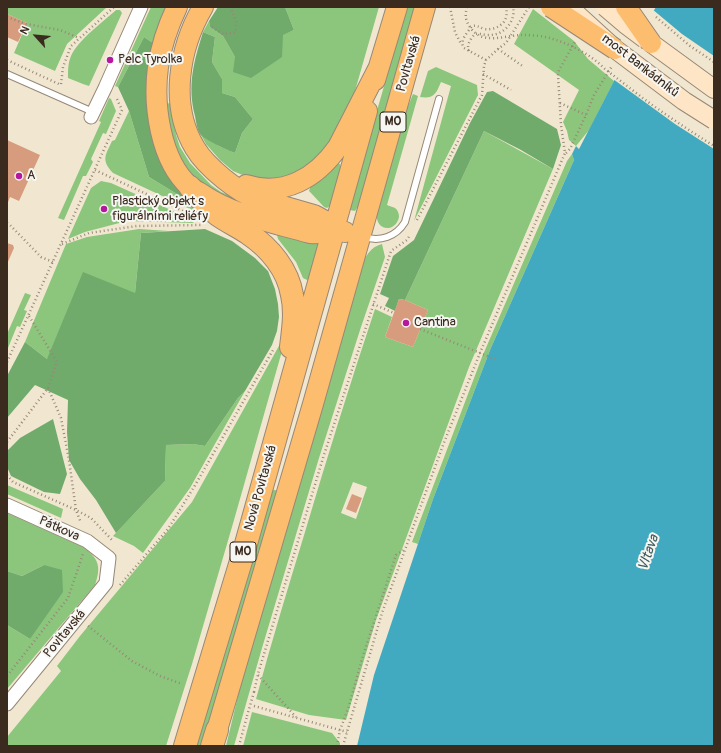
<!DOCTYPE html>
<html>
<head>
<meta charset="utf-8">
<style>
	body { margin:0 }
	#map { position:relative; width:721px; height:753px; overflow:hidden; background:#f1e7d0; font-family:Pangolin,sans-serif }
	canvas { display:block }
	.frame { position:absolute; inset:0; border:8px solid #3b2a1e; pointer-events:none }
	.north { position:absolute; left:16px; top:16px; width:40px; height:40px; -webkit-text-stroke:3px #f6f6f2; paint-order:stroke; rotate:297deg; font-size:11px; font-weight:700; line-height:16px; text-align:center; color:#3b2a1e }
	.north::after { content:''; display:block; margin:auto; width:14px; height:18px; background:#3b2a1e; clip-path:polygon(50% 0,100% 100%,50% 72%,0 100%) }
</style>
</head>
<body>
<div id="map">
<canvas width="721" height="753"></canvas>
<div class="frame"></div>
<div class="north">N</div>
</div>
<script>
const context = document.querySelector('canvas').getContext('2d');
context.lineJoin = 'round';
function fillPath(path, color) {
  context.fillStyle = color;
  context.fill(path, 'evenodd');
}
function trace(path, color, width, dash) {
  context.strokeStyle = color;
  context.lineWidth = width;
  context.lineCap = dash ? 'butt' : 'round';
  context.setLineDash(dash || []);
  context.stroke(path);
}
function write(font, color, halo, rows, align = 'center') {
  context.font = font + ' Pangolin,sans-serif';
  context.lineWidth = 4;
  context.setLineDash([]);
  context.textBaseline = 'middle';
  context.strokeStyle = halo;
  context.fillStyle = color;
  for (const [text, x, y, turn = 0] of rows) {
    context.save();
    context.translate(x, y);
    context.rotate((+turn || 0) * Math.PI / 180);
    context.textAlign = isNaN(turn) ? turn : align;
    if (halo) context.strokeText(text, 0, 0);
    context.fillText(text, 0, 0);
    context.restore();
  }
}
fillPath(new Path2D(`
	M7,7h100l-40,37 -12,27 -41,-18 13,-30 -20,-9z
	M151,7h16l-9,20 -5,16 -9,-6 -26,50 -3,-1z
	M285,7h94l-26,91 -21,46 -33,30 -34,7 -20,-5 -12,-5 -13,-11 -14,-16 -5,-9 18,11 16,7 7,-20 11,-14 -18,-22 -13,-4v-14l-10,-17 3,-25 -12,-5 6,-11 1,6 13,9 12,21h47v-22l12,-5z
	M407,7h9l-57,198 -4,6 -5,-1 -1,-3z
	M533,9l41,32 14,18 26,22 -25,49 -13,16 -7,-6 -2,-9 -4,-9 16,-32 -65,-46z
	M116,10h4l2,3 -33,73 -6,-2 -15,-6c0,-8 0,-15 3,-22 6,-15 33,-35 45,-46z
	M436,67l41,18 1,10 -64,126 37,-135 -10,-4c-5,12 -7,17 -21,15l8,-26z
	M413,94l5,2 -31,109c2,1 6,2 8,3 3,2 4,6 4,9 -3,16 -25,15 -22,-5l29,-101z
	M109,98l2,1 5,12 -10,23 -3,-1 -12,26 2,3 -7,14h-3l-19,44 -6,-2 43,-96 -2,-1z
	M170,103l6,32 4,12 10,16 21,22 10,7 19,8 9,10 -47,-26 -12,-12 -9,-13 -9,-22 -6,-33z
	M129,111l20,66 46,28 23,17 -105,-49c-12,-13 -8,-17 -1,-32l3,-1z
	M484,131l69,38 -84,198 -93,253 -30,100 -37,-5 -53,-16c15,-56 32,-111 49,-167 22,-74 45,-149 70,-223l17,8 -7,20 28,10 15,-37 -23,-10zM353,482l14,5 -11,32 -15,-6z
	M572,154l2,6 -84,190 -57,149 -15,45 -6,-2 70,-185 85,-196z
	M337,163l3,1 1,3 -10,38 -4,3 -3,-1 -13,-14 -2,-2 2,-5z
	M101,181l10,2 71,32 12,8 -67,-2 -42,11 -17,7 23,-51z
	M139,229l30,2 -28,2 -6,60 -88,66 -22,-17 41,-98 21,-7z
	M277,235l39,6 3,3 -10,35 -2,1 -4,-2 -7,-16 -18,-23z
	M382,244l3,13 -24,70 -42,131 -57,190 -28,98h-8l17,-71 17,-56 101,-353c5,-10 9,-19 21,-22z
	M25,293l6,2 -7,15 3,1 -7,16 -3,-1 -9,22 -1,-14z
	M280,344h4l-50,176 -42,144 -26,82h-159v-9l54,-66 -4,-5 23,-30 112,-134z
	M245,391l-55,97 -47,65 -9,-7 -21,-10 52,-55 1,-36 27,-1 12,2 33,-48z
	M7,485l56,24 -2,9 -54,-24z
	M271,489l7,2 -76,255h-7z
	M7,513l74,33c17,11 21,19 14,39l-88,104v-64l23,14 14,-74 -22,11 -15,-5z
	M252,712l80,21 8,10v3h-97z`), '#8bc67c');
fillPath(new Path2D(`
	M218,7h67l9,23 -11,5 -1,22 -31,21 -18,-6 2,-15 -12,-21 -13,-9 -1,-6z
	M203,32l12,5 -3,25 10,17v14l13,4 18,22 -11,14 -7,20c-8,-3 -30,-13 -35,-19 -3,-5 -4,-12 -5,-18 -8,-31 -1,-55 8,-84z
	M144,37l9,6 -5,24 47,138 -46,-28 -20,-66 -11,-24z
	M493,91l64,38 4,16 -8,24 -32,-19 -37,-19 -79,169 -6,-1 -4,12 -10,-5 4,-8 -9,-4 13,-38 21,-16 56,-117 17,-31z
	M205,229l27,12 23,17 13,13 7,18 3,15 1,13 -2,14 -5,14 -27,46 -7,7 -33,48 -12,-2 -27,1 -1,36 -49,52 -20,-33 -16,-21 -11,-19 -2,-28 1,-32 -33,-15 -28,33v-42l18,-34 22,17 36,-87 52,21 6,-60z
	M53,419l14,55 -7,20 -16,-2 -33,-16 -4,-9v-16l13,-13z
	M44,565l18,5 1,22 -33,47 -23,-14v-54l15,5z`), '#70ab6c');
fillPath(new Path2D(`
	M656,7h58v739h-357l17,-71 59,-176 57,-149 84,-190 -2,-6 4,-8 3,3 57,-111z`), '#41aac1');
fillPath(new Path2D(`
	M652,9l30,25 32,22v93l-39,-25 -62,-45 22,-42z`), '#f1e7d0');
fillPath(new Path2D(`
	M7,14l20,9 -9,19 -11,-5z
	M7,140l33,15 -21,46 -9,-4 -3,8z
	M7,243l6,2 1,3 -7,16z
	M399,299l6,1 23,10 -15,37 -28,-10z
	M352,494l10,4 -6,15 -10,-4z`), '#d69c7d');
const lane = new Path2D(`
	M7,74l86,38
	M364,237c16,5 32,0 41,-15l34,-123`);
const street = new Path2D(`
	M91,117l14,-29 36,-81
	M7,505l80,36 22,17 -3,25 -99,121`);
const secondary = new Path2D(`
	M651,43l63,46`);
const primary = new Path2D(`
	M177,7c-9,19 -16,39 -19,60 -5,38 2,93 32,120 3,2 6,4 10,6 33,23 72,29 110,40 9,1 16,0 24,-4
	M203,7c-24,41 -34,98 -8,141 7,12 18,22 29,31 10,8 20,15 31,19l59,17 11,6 9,8 11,3
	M375,80l22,-73
	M246,185c38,12 70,-7 92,-38l41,-80
	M334,229l33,-118
	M217,730l96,-326 112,-397`);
const highway = new Path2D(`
	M190,187c8,10 17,20 28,28 10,7 21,12 31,19 21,14 39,36 43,61 4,17 1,35 -1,52
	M185,746l59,-195 90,-322
	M212,746l5,-16`);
trace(lane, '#968877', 8);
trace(street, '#968877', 15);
trace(secondary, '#968877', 20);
trace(primary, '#968877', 22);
trace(highway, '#968877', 24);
trace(new Path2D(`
	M450,7l5,25 6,12
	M7,17l19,7 34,6 19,8
	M212,27l11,7 13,-2v-12l-6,-13
	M498,49l26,18
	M469,51c-3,-6 2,-13 6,-17 4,-1 8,1 13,1 15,1 28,-13 25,-28
	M7,60l54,25
	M486,60l-22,-12c-5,-7 3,-15 8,-22 5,-1 7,1 12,3 7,1 14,-1 19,-6 4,-5 4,-10 3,-16
	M483,74l28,16
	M61,84l2,-17 8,-21 43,-39
	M560,103l26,12
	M566,153l4,-4 16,-34 8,-20 18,-29
	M95,170l92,43
	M417,220l65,-125 2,-29 2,-6 12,-11 8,-6 23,-36
	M7,223l3,2 31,32 12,5
	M62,244l27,-11 48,-7 65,-1
	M373,304l21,9
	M420,329l75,30
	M7,362l115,-252 -6,-13
	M48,388l13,30 8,42 7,50 5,13
	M7,442l41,-54 9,-26 -28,-46
	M7,475l6,7 63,28 15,8 21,22
	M120,585l48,-56 26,-42 79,-137
	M88,626l44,35 28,15 22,8
	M258,675l38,42
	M7,676l61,-78 15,-44
	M254,692l4,-18 65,-216 68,-207 16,-11 3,-5
	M254,706l93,26
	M239,746l8,-30
	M337,746l3,-16 9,-24 13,-47 34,-104 8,-5
	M343,746l4,-14 35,-119 61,-168 37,-92 85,-200 -4,-28 -3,-50 1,-5 16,-28`), '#968877', 2.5, [1, 3]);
trace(lane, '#fff', 6);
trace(street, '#fff', 13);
trace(secondary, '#fee5c5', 18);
trace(primary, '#fcbd6f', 20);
trace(highway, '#fcbd6f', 22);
const secondaryBridge = new Path2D(`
	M569,7l46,42 69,52 30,19
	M605,7l20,17 20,15`);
const primaryBridge = new Path2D(`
	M551,7l64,42
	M626,7l25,36`);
trace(secondaryBridge, '#968877', 20, []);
trace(primaryBridge, '#968877', 22, []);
trace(new Path2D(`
	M467,7c-2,8 -2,13 3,20 12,19 35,8 53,8 10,0 21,1 30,4 10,3 19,7 28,12 9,5 17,11 24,18 13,10 26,20 39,30 22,16 46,32 70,47
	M656,17l34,29 24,16
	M247,716l7,-24`), '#968877', 2.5, [1, 3]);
trace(secondaryBridge, '#fee5c5', 18);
trace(primaryBridge, '#fcbd6f', 20);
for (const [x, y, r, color] of [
	[110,60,4,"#b5179e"],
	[19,176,4,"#b5179e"],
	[104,209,4,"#b5179e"],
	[406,323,4,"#b5179e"]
]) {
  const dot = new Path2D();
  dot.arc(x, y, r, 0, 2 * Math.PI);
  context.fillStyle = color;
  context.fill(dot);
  trace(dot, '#f6f6f2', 1.5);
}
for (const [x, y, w] of [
	[393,122,26],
	[243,552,26]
]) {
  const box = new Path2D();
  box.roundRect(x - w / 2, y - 10, w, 20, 3);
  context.fillStyle = '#f6f6f2';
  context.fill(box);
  trace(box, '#3b2a1e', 1);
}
write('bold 12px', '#3b2a1e', null, [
	["MO",393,122],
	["MO",243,552]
]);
write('13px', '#3b2a1e', '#f6f6f2', [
	["Pelc Tyrolka",118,60],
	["A",27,176],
	["Plastický objekt s",112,202],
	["figurálními reliéfy",112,217],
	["Cantina",414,323]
], 'left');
write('13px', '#3b2a1e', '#f6f6f2', [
	["Povltavská",409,64,-74],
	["most Barikádníků",640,66,38],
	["Nová Povltavská",261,488,-74],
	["Pátkova",59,529,24],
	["Povltavská",65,634,-50]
]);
write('italic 14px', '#3d5d5f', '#f6f6f2', [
	["Vltava",649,553,-71]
]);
</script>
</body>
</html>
